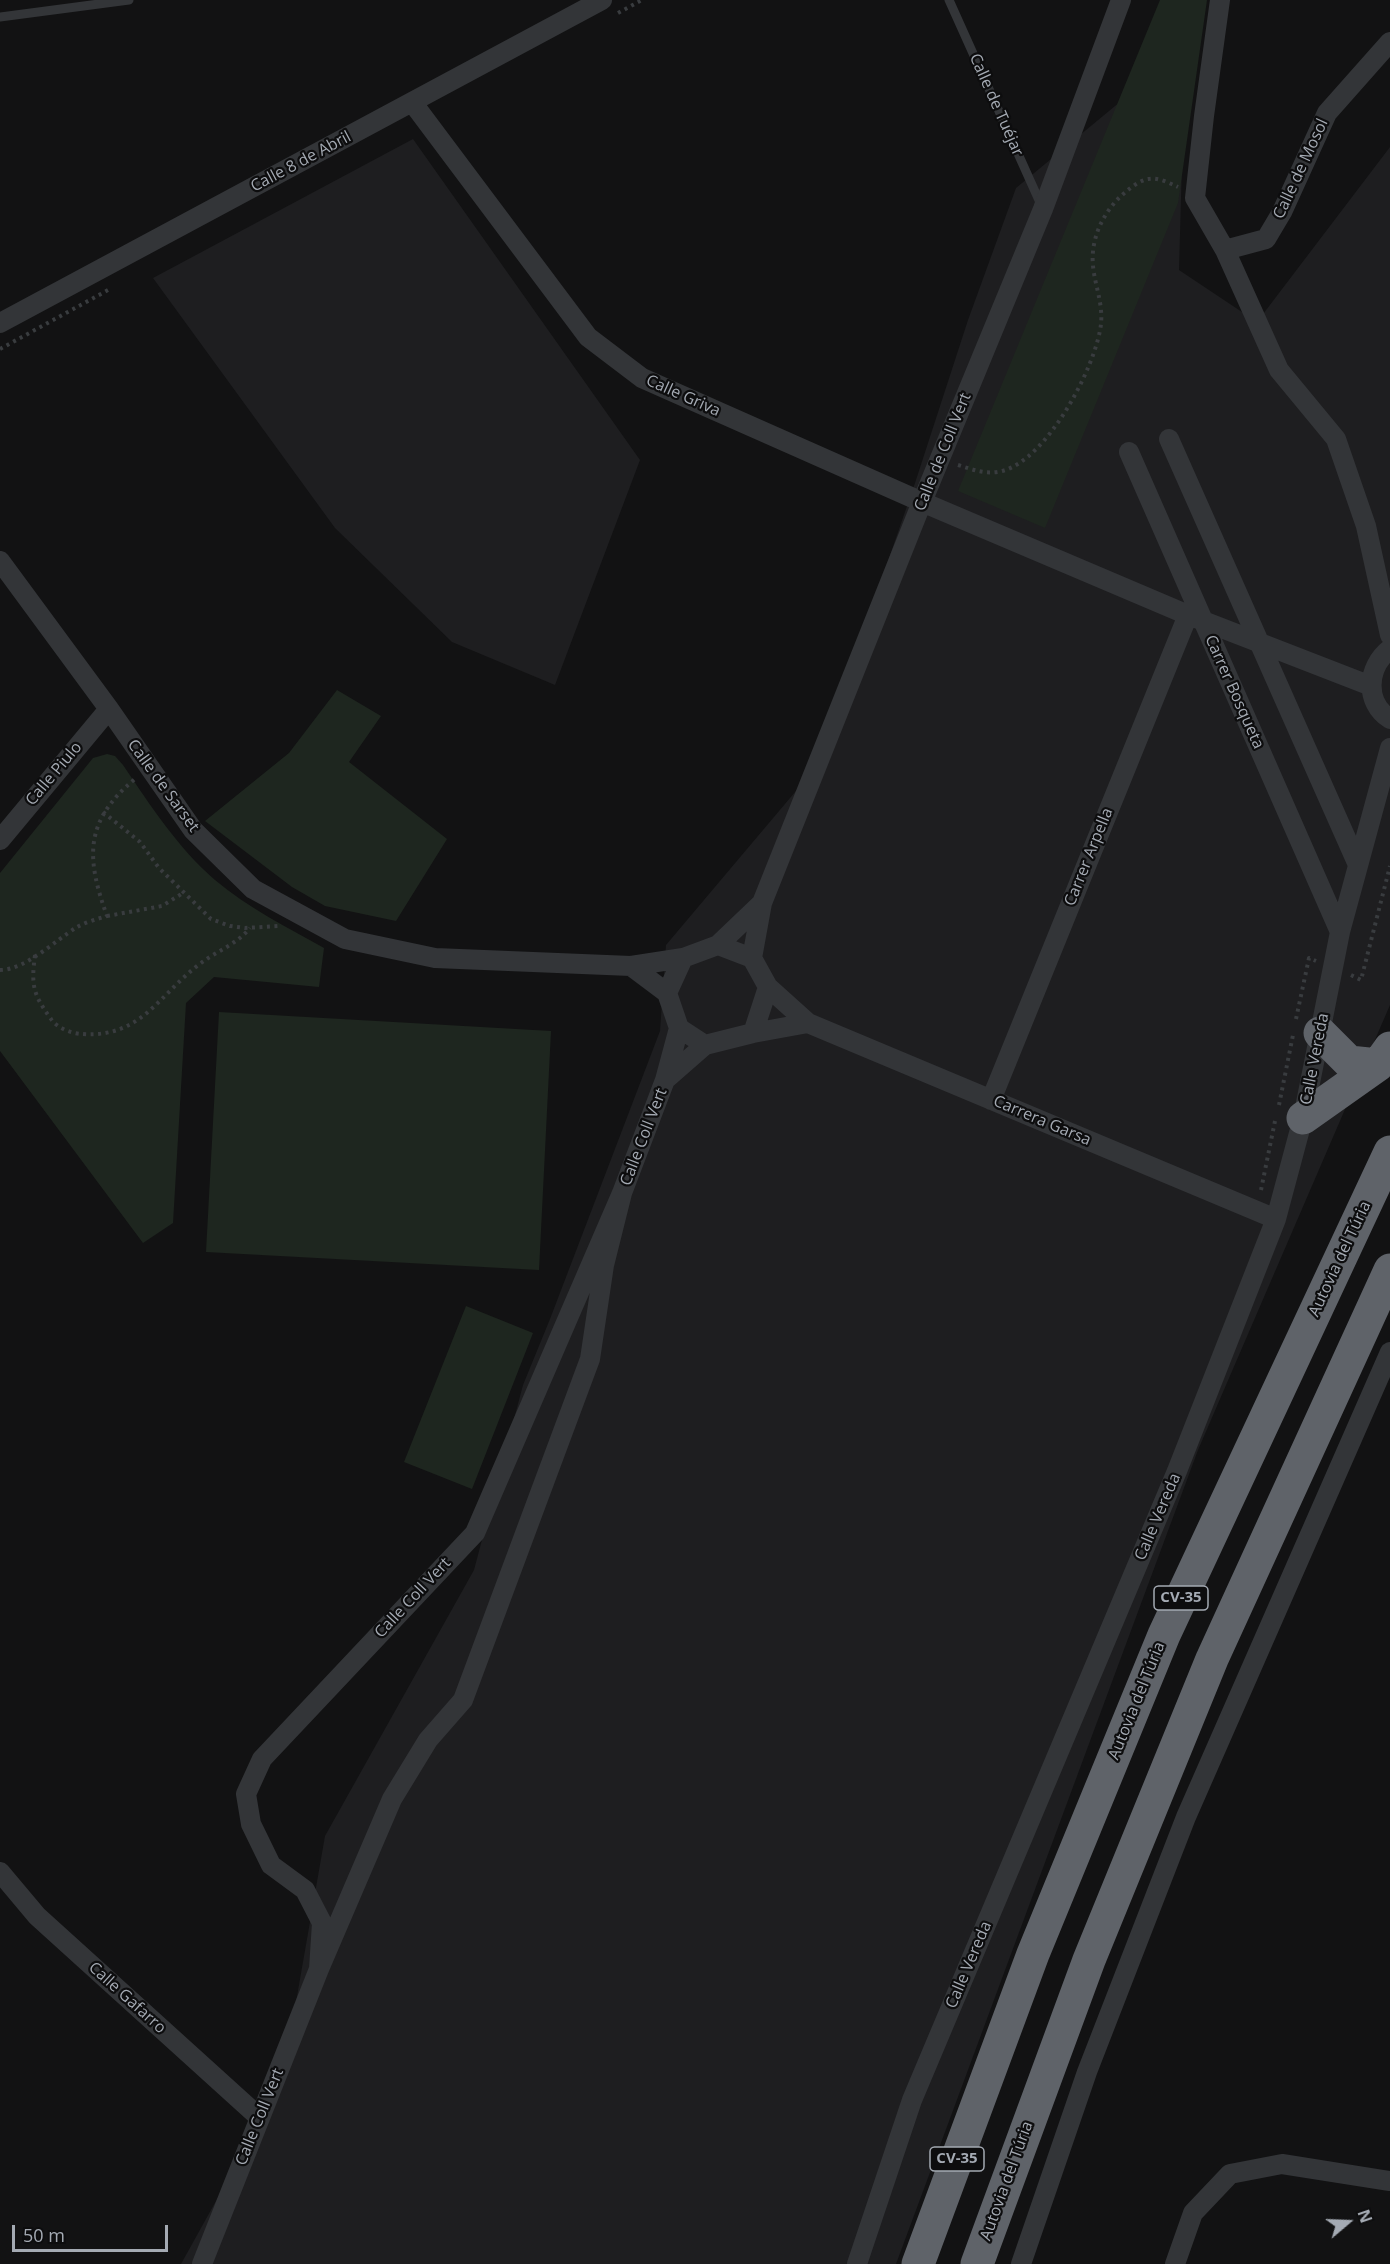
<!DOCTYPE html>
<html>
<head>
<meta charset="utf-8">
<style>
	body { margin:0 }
	#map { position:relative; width:1390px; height:2264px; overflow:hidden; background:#121213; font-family:"Open Sans",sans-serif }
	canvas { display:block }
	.north { position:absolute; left:1318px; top:2192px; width:60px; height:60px; -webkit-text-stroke:4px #0d0d0e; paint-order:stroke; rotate:71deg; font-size:16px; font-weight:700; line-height:24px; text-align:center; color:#a4aab3 }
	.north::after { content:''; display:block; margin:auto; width:21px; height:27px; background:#a4aab3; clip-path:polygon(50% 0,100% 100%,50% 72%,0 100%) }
	.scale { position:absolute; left:12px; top:2225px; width:156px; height:27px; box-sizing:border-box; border:3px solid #a4aab3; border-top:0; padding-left:8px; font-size:18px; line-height:21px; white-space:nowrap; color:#a4aab3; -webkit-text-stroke:4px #0d0d0e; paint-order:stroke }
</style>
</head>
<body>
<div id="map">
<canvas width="1390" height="2264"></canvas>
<div class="north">N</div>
<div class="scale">50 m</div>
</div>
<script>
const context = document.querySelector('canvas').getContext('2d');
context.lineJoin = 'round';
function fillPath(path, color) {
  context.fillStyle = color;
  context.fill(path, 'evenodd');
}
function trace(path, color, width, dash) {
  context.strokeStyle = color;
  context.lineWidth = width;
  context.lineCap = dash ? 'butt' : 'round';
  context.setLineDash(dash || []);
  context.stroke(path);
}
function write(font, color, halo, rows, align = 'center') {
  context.font = font + ' "Open Sans",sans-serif';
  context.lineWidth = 4.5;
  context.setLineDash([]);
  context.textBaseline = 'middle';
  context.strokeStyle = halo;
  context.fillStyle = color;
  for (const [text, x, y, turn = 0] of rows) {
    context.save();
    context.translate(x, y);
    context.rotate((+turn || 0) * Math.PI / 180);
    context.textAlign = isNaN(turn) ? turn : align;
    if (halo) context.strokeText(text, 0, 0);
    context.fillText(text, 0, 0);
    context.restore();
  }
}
fillPath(new Path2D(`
	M1138,87l46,5 -5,178 78,52 133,-175v858l-192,445 -302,814h-715l101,-182 43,-246 149,-266 49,-185 27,-66 110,-288 6,-86 151,-179 98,-283 53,-163 48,-132z
	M413,139l227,321 -85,225 -103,-43 -117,-114 -182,-250z`), '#1e1e20');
fillPath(new Path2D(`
	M1160,0h47l-29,203 -133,325 -87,-37z
	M337,690l44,26 -32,46 98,77 -51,82 -71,-15 -33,-19 -87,-66 84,-68z
	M107,754l8,2 8,9c27,40 55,83 92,115 33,28 72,47 109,68l-5,39 -105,-10 -28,26 -13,220 -30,20 -143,-192v-178l93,-115z
	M219,1012l332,19 -12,239 -333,-18z
	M466,1306l67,27 -61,156 -68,-27z`), '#1e261f');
trace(new Path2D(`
	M618,13l24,-13
	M0,349l110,-60
	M958,465c16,5 28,10 44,6 45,-11 94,-104 99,-147 2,-21 -6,-38 -8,-58 -3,-30 13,-59 35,-76 5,-4 13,-10 20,-11 10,-2 21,4 30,8
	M103,812l37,30 19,26 52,51 19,7 15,2 34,-2
	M107,916l55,-10 21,-13
	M35,955c-4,31 -2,39 16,64 6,9 21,15 32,15 59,4 77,-41 118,-71 16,-12 36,-19 49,-35
	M0,970c25,0 56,-30 77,-43 9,-5 20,-8 30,-11 -21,-58 -23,-95 28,-137
	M1351,975l10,5 29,-114
	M1296,1019l13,-61 7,3
	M1279,1105l14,-70
	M1261,1190l14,-69`), '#393c3f', 4, [3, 4.5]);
trace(new Path2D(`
	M949,0l93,207
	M0,17l129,-17`), '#333538', 9);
trace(new Path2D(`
	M1220,0l-16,116 -9,82 30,52 54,120 57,69 30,87 24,109
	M412,102l176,235 54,41 280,124 266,113 183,71
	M1225,250l41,-11 16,-27 45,-99 63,-71
	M0,323l602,-323
	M1169,439l189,426
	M1129,452l211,480
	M0,561l109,148 84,121 60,59 92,50 90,19 196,8
	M1390,649c-23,18 -26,53 0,70
	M0,840l109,-131
	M762,903l160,-401 121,-293 78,-209
	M718,945l44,-42 -10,55
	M667,993l-36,-27 52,-8
	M808,1023l468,196
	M679,1028l-14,52 40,-35
	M753,1033l55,-10 -40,-36 -16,-29 -34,-13 -35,13 -16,35 12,35 26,17 48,-12 15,-46
	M991,1100l197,-485
	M622,1193l-18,72 -14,94 -127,341 -35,40 -36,59 -73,170 3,-46 -17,-33 -34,-25 -20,-41 -5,-30 16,-35 213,-226 147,-340 43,-113
	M0,1872l37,44 223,202
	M202,2264l117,-295
	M857,2264l55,-164 265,-629 99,-252 27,-101 37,-186 50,-184
	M1021,2264l66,-192 99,-255 204,-465
	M1175,2264l18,-51 37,-39 52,-10 108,17`), '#333538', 20);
trace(new Path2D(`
	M1320,1033l29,29 29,3
	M1303,1118l75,-53 12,-17
	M918,2264l115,-310 131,-319 226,-483
	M977,2264l112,-304 123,-301 178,-389`), '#5f6369', 33);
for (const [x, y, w] of [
	[1181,1598,54],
	[957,2159,54]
]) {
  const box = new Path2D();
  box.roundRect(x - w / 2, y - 12, w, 24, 4.5);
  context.fillStyle = '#0d0d0e';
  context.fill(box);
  trace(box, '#a4aab3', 1.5);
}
write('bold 15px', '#a4aab3', null, [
	["CV-35",1181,1598],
	["CV-35",957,2159]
]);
write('16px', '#a4aab3', '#0d0d0e', [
	["Calle de Tuéjar",996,105,66],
	["Calle 8 de Abril",301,162,-28],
	["Calle de Mosol",1301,169,-65],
	["Calle Griva",683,396,24],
	["Calle de Coll Vert",943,452,-68],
	["Carrer Bosqueta",1234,692,66],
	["Calle Piulo",54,774,-50],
	["Calle de Sarset",163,786,54],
	["Carrer Arpella",1089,857,-68],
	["Calle Vereda",1315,1059,-79],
	["Carrera Garsa",1042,1121,23],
	["Calle Coll Vert",644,1137,-69],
	["Autovia del Túria",1340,1259,-65],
	["Calle Vereda",1158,1517,-67],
	["Calle Coll Vert",413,1598,-47],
	["Autovia del Túria",1137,1701,-68],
	["Calle Vereda",969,1965,-67],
	["Calle Gafarro",127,1998,42],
	["Calle Coll Vert",260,2117,-68],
	["Autovia del Túria",1007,2181,-70]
]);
</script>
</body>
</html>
